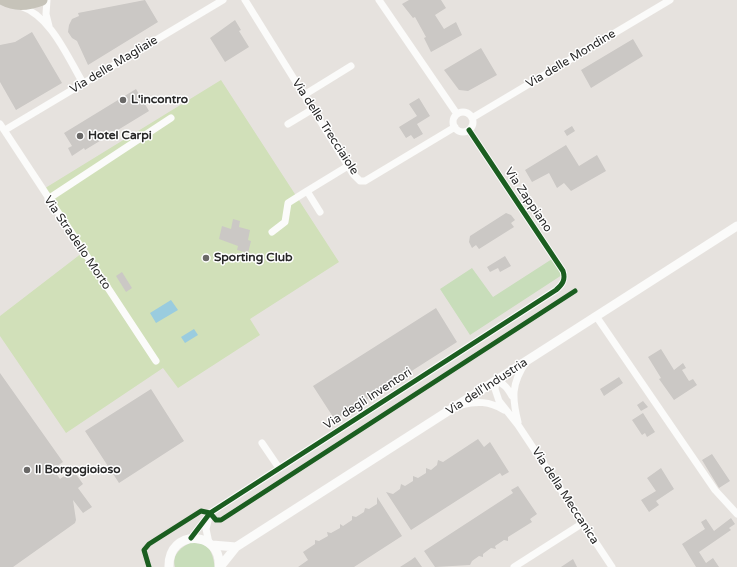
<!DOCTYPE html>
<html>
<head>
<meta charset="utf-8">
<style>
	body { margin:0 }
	canvas { display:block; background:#e6e2de }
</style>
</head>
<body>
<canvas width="737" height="567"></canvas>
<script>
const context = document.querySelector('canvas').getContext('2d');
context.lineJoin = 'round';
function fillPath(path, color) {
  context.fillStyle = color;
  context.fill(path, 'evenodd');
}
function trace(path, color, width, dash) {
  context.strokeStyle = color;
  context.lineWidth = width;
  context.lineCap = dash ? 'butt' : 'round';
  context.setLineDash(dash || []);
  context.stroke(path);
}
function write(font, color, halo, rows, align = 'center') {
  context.font = font + ' "Varela Round",sans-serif';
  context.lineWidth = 3;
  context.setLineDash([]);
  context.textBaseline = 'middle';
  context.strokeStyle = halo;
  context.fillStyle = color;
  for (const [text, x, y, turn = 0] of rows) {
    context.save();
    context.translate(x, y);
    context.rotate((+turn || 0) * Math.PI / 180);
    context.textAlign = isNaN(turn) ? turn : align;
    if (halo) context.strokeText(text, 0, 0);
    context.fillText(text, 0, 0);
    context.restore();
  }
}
fillPath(new Path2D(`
	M552,259l10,16 -92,60 -30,-46 32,-21 21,29z
	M190,543c19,-1 22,7 25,24h-40c-3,-12 5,-19 15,-24z`), '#c8ddba');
fillPath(new Path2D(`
	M221,80l118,182 -89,57 10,16 -82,53 -15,-20 -97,65 -66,-97v-20l82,-63 -40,-63z`), '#d1e0b9');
fillPath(new Path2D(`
	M171,300l7,10 -22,13 -6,-10z
	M194,329l4,6 -13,8 -4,-6z`), '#9accdf');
fillPath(new Path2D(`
	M145,0l13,22 -70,43 -11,-24 -5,-3 -4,-6 1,-7 3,-6 7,-3 -1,-3z
	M409,0h32l5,8 -11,7 9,14 12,-7 6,13 -31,17 -7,-14 2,-1 -11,-20 -2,1 -11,-14z
	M235,20l6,10 -2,1 10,16 -24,15 -15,-24z
	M32,32l30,51 -46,27 -16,-28v-37l15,-3z
	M633,39l10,17 -52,32 -10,-18z
	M481,48l16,27 -29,16 -9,-1 -15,-20z
	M136,89l13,22 -64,39 -1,-2 -12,8 -4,-8 4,-2 -8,-13z
	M419,98l11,18 -13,8 6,10 -9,5 -3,-4 -5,3 -7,-11 18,-11 -8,-12z
	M572,126l3,5 -8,5 -3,-5z
	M566,145l13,21 18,-11 9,16 -35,20 -7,-8 -7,5 -8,-15 -17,9 -7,-12z
	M506,213l5,2 4,5 -4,3 3,4 -35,22 -3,-4 -4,3 -3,-6 1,-6z
	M233,219l7,2 -1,6 11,3 -2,10 3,1 -3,12 -11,-3 1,-4 -19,-7 3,-13 9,3z
	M505,256l6,10 -11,6 -2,-4 -8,4 -3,-5z
	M122,272l10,16 -6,4 -10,-16z
	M436,308l21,34 -122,78 -22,-34z
	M661,349l13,21 9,-7 3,5 -4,2 7,11 4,-2 4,6 -23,15 -15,-21 2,-1 -13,-21z
	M0,373l63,89 -10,7 7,10 13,-9 10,14 -5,4 14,19 -9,6 -10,-13 3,20 -1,3 -62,44h-13z
	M619,377l4,6 -19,13 -4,-7z
	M151,389l33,52 -65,42 -34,-52z
	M643,401l5,6 -7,4 -4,-6z
	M643,413l12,19 -8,5 -2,-4 -3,2 -10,-15z
	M478,439l6,8 6,-5 19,30 -7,4 -2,-3 -89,57 -25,-38 7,2 7,-5 1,-5 4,2 8,-5v-5l5,2 8,-5v-5l5,2 6,-5 1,-5 5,2z
	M712,454l18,27 -11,7 -17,-28z
	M661,468l13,21 -18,12 3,4 -10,7 -8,-12 15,-9 -9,-13z
	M518,486l19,28 -7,5 2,3 -24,15v4l-4,-1 -9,6 1,3 -5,-1 -8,6v3l-4,-1 -7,5 -2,4 -35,2 -11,-16 89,-58 -2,-3z
	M377,497l25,39 -48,31h-56l10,-7 -5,-8 12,-8v-4l4,1 9,-5 -1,-4 4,1 9,-5v-4l3,2 9,-6v-4l4,1 8,-5 1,-4 4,1 8,-5z
	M731,518l4,6 -6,4 2,2 -32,22 7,11 7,-5 6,9h-23l-14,-23 23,-15 -4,-7 5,-3 8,12z
	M415,557l7,10h-22l11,-7z
	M573,559l4,8h-16z`), '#cbc8c5');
trace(new Path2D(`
	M47,0l-1,14 3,12
	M245,0l108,174 7,7h5l90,-54
	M379,0l78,114
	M20,6c31,10 47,50 63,77
	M304,95l47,-29
	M453 122a10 10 0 1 1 20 0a10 10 0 1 1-20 0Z
	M472,118l198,-118
	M0,124l156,237
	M288,124l25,-15
	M5,130l218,-130
	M48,199l123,-81
	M320,212l-13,-21 41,-25
	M272,232l13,-10 3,-19 19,-12
	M596,316l119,174 22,24
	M512,396c-4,-7 -8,-13 -16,-15l-1,8 4,12 19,24 94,142
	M461,405c16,-4 28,-4 43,5
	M518,422c-6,-24 -7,-38 8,-60
	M262,443l17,25
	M209,517l-3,12 3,14
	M191,538l19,-25 346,-223c6,-5 10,-10 7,-19l-94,-141
	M514,567l69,-44`), '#fbfbfa', 7);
trace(new Path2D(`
	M212,545l24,2
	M169,567c-1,-39 53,-37 50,0
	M220,567l16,-20 501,-321`), '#fbfbfa', 9);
trace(new Path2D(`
	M3,0c13,7 26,5 39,0`), '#c6c3b9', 11);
trace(new Path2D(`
	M191,538l19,-25 346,-223c6,-5 10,-10 7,-19l-94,-141
	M149,567l-5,-17 5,-6 52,-33 9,2 6,7h5l354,-229`), '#1b5e20', 5);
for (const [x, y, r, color] of [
	[123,100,4,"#6a6968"],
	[80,136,4,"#6a6968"],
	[206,258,4,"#6a6968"],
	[27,470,4,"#6a6968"]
]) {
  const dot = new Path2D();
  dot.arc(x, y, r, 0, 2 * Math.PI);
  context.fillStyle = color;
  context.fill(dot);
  trace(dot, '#fff', 1.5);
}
write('12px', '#282828', '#fff', [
	["Via delle Mondine",571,59,-31],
	["Via delle Magliaie",114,65,-31],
	["Via delle Trecciaiole",325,127,57],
	["Via Zappiano",528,200,56],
	["Via Stradello Morto",77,243,56],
	["Via dell'Industria",487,387,-33],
	["Via degli Inventori",368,399,-33],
	["Via della Meccanica",565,496,57]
]);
write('bold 12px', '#282828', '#fff', [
	["L'incontro",131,100],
	["Hotel Carpi",88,136],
	["Sporting Club",214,258],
	["Il Borgogioioso",35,470]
], 'left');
</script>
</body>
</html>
